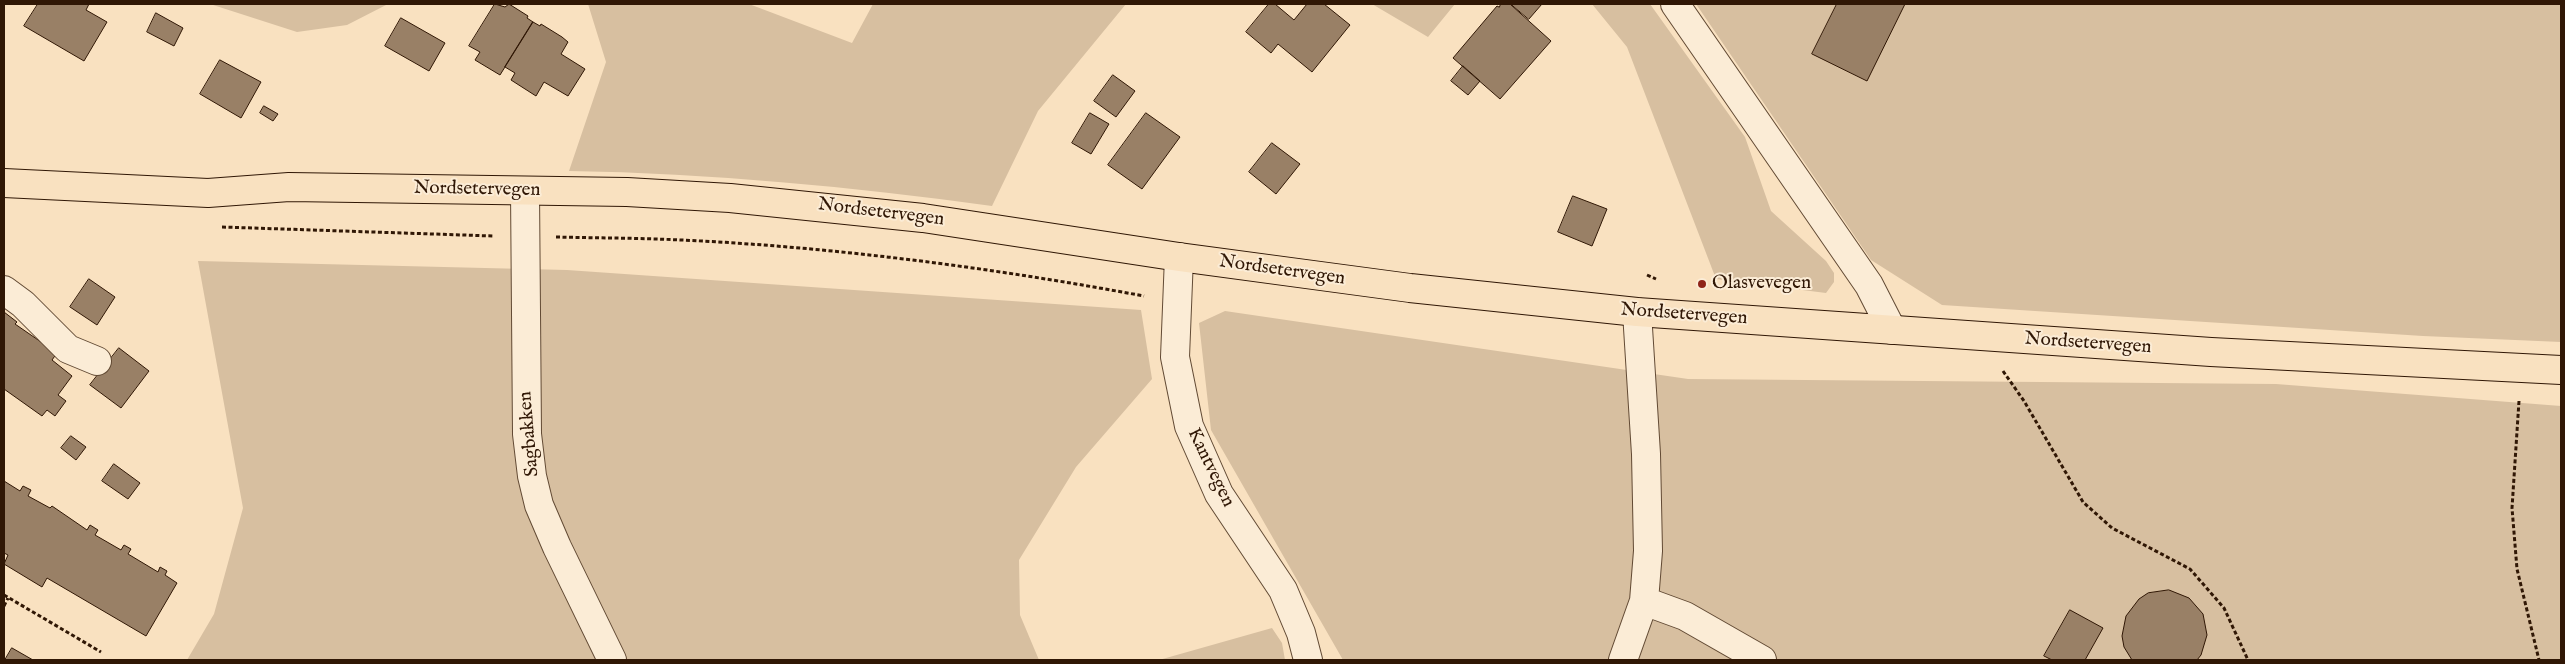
<!DOCTYPE html>
<html>
<head>
<meta charset="utf-8">
<style>
	body { margin:0 }
	#map { position:relative; width:2565px; height:664px; overflow:hidden; background:#f9e1c0; font-family:"IM FELL English",serif }
	canvas { display:block }
	.frame { position:absolute; inset:0; border:5px solid #301705; pointer-events:none }
</style>
</head>
<body>
<div id="map">
<canvas width="2565" height="664"></canvas>
<div class="frame"></div>
</div>
<script>
const context = document.querySelector('canvas').getContext('2d');
context.lineJoin = 'round';
function fillPath(path, color) {
  context.fillStyle = color;
  context.fill(path, 'evenodd');
}
function trace(path, color, width, dash) {
  context.strokeStyle = color;
  context.lineWidth = width;
  context.lineCap = dash ? 'butt' : 'round';
  context.setLineDash(dash || []);
  context.stroke(path);
}
function write(font, color, halo, rows, align = 'center') {
  context.font = font + ' "IM FELL English",serif';
  context.lineWidth = 4;
  context.setLineDash([]);
  context.textBaseline = 'middle';
  context.strokeStyle = halo;
  context.fillStyle = color;
  for (const [text, x, y, turn = 0] of rows) {
    context.save();
    context.translate(x, y);
    context.rotate((+turn || 0) * Math.PI / 180);
    context.textAlign = isNaN(turn) ? turn : align;
    if (halo) context.strokeText(text, 0, 0);
    context.fillText(text, 0, 0);
    context.restore();
  }
}
fillPath(new Path2D(`
	M210,4h178l-41,21 -50,7z
	M588,4h161l103,39 21,-39h253l-88,107 -46,95c-140,-19 -281,-33 -423,-35l37,-109z
	M1372,4h83l-27,33z
	M1592,4h58l95,133 26,74 55,50 8,12v9l-8,11 -110,-14 -89,-232z
	M1696,4h865v338l-138,-6 -481,-31 -71,-45z
	M198,261l369,9 574,40 11,69 -76,88 -57,93 1,55 19,45h-852l27,-46 29,-106z
	M1225,311l463,68 588,5 285,22v254h-1218l-132,-230 -12,-107z
	M1272,628l10,15 3,17h-126z`), '#d7bfa0');
const building = new Path2D(`
	M38,4h51l-3,6 21,12 -23,39 -60,-35z
	M495,4l10,3 4,-3 19,12 -1,2 6,4 -33,53 -25,-15 5,-8 -11,-6z
	M1269,4h6l19,16 13,-16h17l26,21 -38,47 -34,-28 -7,9 -25,-21z
	M1501,4h9l41,37 -51,58 -47,-41 44,-52 2,1z
	M1511,4h31l-13,15z
	M1837,4h68l-38,77 -55,-27z
	M156,13l27,15 -9,18 -27,-14z
	M401,18l44,25 -16,28 -44,-25z
	M533,22l7,4 1,-2 21,13 6,5 -7,12 24,15 -17,27 -24,-14 -8,14 -25,-16 4,-7 -10,-6z
	M220,60l41,22 -20,36 -41,-24z
	M1463,66l17,15 -12,14 -17,-14z
	M1113,75l22,16 -19,26 -22,-16z
	M264,106l14,8 -5,7 -13,-8z
	M1090,113l19,11 -18,30 -19,-11z
	M1146,113l34,24 -38,52 -34,-24z
	M1272,143l28,21 -24,30 -27,-22z
	M1573,196l34,13 -15,37 -34,-14z
	M89,279l26,18 -18,28 -27,-18z
	M4,312l13,10 -2,2 42,29 -5,7 20,16 -14,19 8,6 -11,15 -8,-6 -5,6 -38,-27z
	M119,348l30,23 -28,37 -31,-23z
	M71,436l15,11 -10,13 -15,-12z
	M114,464l26,19 -12,16 -26,-18z
	M4,481l16,10 3,-5 8,4 -3,6 22,12 2,-2 35,24 3,-5 8,5 -3,5 26,15 3,-5 7,4 -3,5 30,18 2,-5 7,4 -2,4 12,8 -31,53 -99,-58 -5,9 -38,-23 4,-9 -4,-2z
	M2169,590l20,8 14,16 4,21 -6,20 -4,5h-65l-8,-13 -2,-11 4,-20 13,-17 9,-6z
	M2070,610l33,18 -18,32h-33l-8,-4z
	M12,648l21,12h-28z`);
fillPath(building, '#998066');
trace(building, '#301705', 1);
const minor = new Path2D(`
	M1675,4l194,281 23,45
	M525,191l2,243 5,42 7,29 18,42 55,113
	M1179,257l-4,100 14,69 30,68 64,96 18,43 7,27
	M4,290l19,14 45,45 29,12
	M1644,601l41,15 77,44
	M1623,660l21,-59 4,-50 -2,-97 -9,-142`);
const major = new Path2D(`
	M4,183l204,10 81,-6 338,5 103,6 193,20 256,39 231,31 227,24 574,40 350,18`);
trace(minor, '#624a34', 30);
trace(major, '#301705', 30);
trace(new Path2D(`
	M222,227l271,9
	M556,237c42,1 84,1 125,3 154,7 312,28 463,56
	M1647,275l9,4
	M2003,371l21,30 59,101 29,26 78,41 34,39 24,52
	M2519,401l-7,107 5,61 22,91
	M4,595l97,57
	M4,606l4,-8`), '#301705', 3, [4, 2.5]);
trace(minor, '#fbecd6', 28);
trace(major, '#f9e1c0', 28);
for (const [x, y, r, color] of [
	[1702,284,5,"#8f2418"]
]) {
  const dot = new Path2D();
  dot.arc(x, y, r, 0, 2 * Math.PI);
  context.fillStyle = color;
  context.fill(dot);
  trace(dot, '#fbecd6', 2);
}
write('19px', '#301705', '#fbecd6', [
	["Nordsetervegen",477,190,1],
	["Nordsetervegen",881,213,7],
	["Nordsetervegen",1282,271,8],
	["Nordsetervegen",1684,315,4],
	["Nordsetervegen",2088,344,4],
	["Sagbakken",530,434,-95],
	["Kantvegen",1210,468,64]
]);
write('19px', '#301705', '#fbecd6', [
	["Olasvevegen",1712,284]
], 'left');
</script>
</body>
</html>
